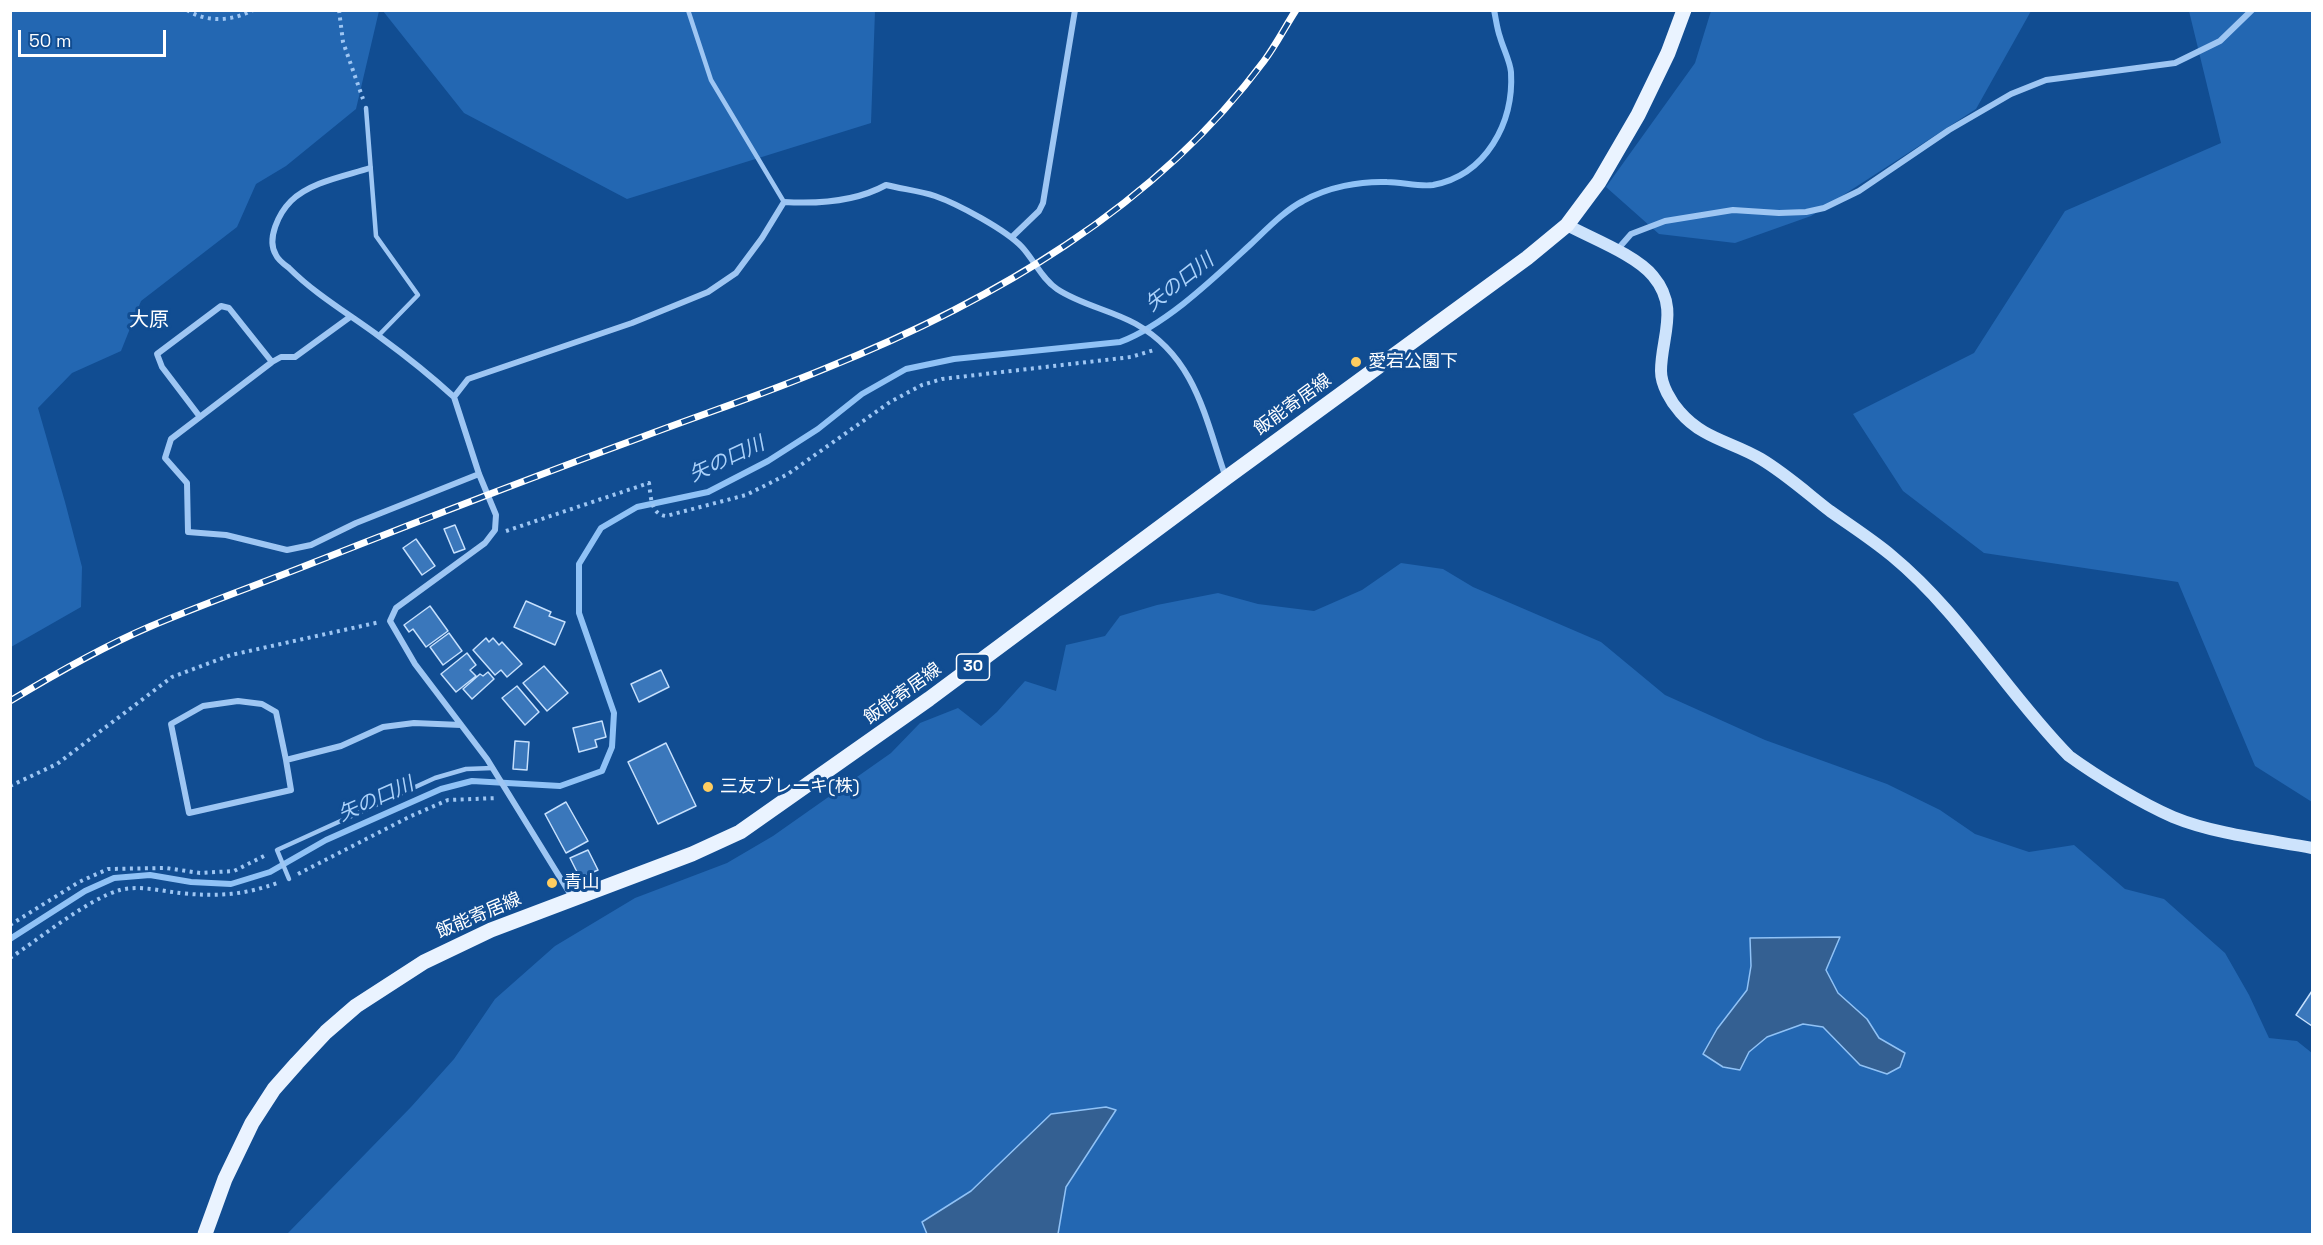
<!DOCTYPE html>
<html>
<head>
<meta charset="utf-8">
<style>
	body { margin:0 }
	#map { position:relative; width:2323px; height:1245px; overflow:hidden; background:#114d92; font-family:"Space Grotesk",sans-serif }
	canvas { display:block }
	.frame { position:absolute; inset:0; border:12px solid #fff; pointer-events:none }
	.scale { position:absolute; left:18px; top:30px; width:148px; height:27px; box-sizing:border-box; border:3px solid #fff; border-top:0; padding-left:8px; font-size:18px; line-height:21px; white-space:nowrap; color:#fff; -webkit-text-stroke:4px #114d92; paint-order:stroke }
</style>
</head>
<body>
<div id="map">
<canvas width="2323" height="1245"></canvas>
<div class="frame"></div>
<div class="scale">50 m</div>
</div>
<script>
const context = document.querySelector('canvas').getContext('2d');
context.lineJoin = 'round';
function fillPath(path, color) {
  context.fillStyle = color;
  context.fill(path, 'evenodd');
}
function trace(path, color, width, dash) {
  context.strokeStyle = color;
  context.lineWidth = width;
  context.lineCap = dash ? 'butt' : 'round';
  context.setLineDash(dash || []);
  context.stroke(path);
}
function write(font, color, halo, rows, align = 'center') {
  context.font = font + ' "Space Grotesk","Noto Sans JP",sans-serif';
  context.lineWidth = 6;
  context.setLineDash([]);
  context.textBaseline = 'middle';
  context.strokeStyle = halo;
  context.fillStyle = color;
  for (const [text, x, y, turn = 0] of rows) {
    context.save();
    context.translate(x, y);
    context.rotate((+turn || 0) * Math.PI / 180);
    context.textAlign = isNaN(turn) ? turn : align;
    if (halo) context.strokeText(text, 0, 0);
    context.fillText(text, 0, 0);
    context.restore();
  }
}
fillPath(new Path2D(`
	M11,10l368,1 -23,98 -70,57 -30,18 -19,43 -96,74 -20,50 -49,22 -34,35 27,94 17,65 -1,40 -70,40z
	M383,11h492l-4,112 -244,76 -163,-86z
	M1711,11h320l-55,98 -165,107 -76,27 -76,-9 -53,-47 89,-124z
	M2189,11h123v791l-57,-36 -77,-184 -194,-29 -81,-62 -50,-77 121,-61 91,-142 156,-68z
	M1401,563l42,6 30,18 128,55 64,53 100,45 122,44 53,26 35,24 54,18 45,-7 51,44 39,10 61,54 24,42 20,43 28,3 15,12v181h-2025l124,-127 43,-48 41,-60 60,-53 80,-48 92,-35 46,-27 118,-83 29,-30 38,-15 23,18 16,-14 28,-31 31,10 10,-46 39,-9 15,-20 37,-11 61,-12 40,11 56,7 48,-21z`), '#2367b2');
const water = new Path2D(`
	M1840,937l-14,33 12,23 29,26 12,19 26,15 -5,14 -13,7 -27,-9 -37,-38 -20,-3 -36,13 -18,15 -9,18 -17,-3 -20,-13 14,-25 30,-39 4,-24 -1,-28z
	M1106,1107l10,3 -50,77 -8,47h-131l-5,-12 49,-31 80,-77z`);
fillPath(water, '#346092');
trace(water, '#90c2f6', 1.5);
trace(new Path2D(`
	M10,939l75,-48 29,-13 36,-3 41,7 40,2 39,-12 56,-32 115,-51 31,-8 88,5 42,-15 10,-24 2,-34 -35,-100v-49l22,-36 36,-21 71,-15 60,-31 50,-32 44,-35 44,-25 48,-10 166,-17c47,-18 94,-64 131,-98 16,-15 33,-33 52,-43 25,-14 57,-20 84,-19 15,0 32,5 46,3 53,-10 81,-62 78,-113 -1,-11 -8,-24 -11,-35 -3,-8 -4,-18 -6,-27`), '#90c2f6', 6);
const building = new Path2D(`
	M455,525l10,24 -11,4 -10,-24z
	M416,539l19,27 -13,9 -19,-27z
	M526,601l25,11 -2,4 16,6 -10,23 -41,-18z
	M430,606l18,25 -22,16 -13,-18 -4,3 -5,-7z
	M449,633l13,18 -19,14 -13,-18z
	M486,638l3,4 4,-4 6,7 3,-3 20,22 -15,13 -6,-7 -6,5 -22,-25z
	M467,653l9,12 -6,5 6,6 -20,16 -15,-18z
	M544,666l24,27 -21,18 -24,-28z
	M661,670l8,17 -30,15 -8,-18z
	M488,672l6,7 -22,20 -9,-10 17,-15 3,2z
	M517,686l22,26 -14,13 -23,-27z
	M602,721l4,16 -11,3 2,7 -18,5 -6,-24z
	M515,741l14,1 -2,28 -14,-1z
	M666,743l30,63 -38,18 -30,-62z
	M566,802l22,39 -22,12 -21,-39z
	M588,850l10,20 -18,8 -10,-20z
	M2312,991v35l-16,-11z`);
fillPath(building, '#3a77bb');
trace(building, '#c6e0fd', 1.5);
trace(new Path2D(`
	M187,10c20,13 46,11 66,0
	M339,10l4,32 20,57
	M506,531l143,-48c2,13 1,31 17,33l80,-21 42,-21 102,-72 32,-17 20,-6 189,-22 23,-7
	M10,786l47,-22 115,-87 59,-22 149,-33
	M298,874l113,-58 37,-16 50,-2
	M10,925l69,-43 29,-13 58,-1 34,5 34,-2 34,-17
	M10,958c29,-19 78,-59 110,-68 19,-5 41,1 60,3 37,4 65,2 100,-11`), '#9ec6f3', 4, [3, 4.5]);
trace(new Path2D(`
	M688,10l23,70 73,122
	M366,108l10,128 42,59 -40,41
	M289,879l-12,-29 158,-72 31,-9 27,-1`), '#9ec6f3', 4.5);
trace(new Path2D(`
	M370,168c-25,8 -60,14 -79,33 -12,12 -25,38 -15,54 2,5 9,10 13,13 27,27 60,46 91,69 26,19 51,39 74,60
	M1012,237l27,-26 4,-8 32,-193
	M1617,250l14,-16 34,-13 68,-11 46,3 27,-1 18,-4 35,-17 90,-61 62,-36 35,-14 129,-17 45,-22 32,-31
	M350,317l-55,40h-14l-9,5 -101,77 -6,19 22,25 1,49 38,3 61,15 24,-5 45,-22 123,-49
	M200,417l-38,-50 -5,-13 64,-48 8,2 43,54
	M286,760l-10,-48 -14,-8 -24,-3 -35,5 -32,18 18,89 102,-23 -5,-30 55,-14 42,-19 31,-4 47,2
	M572,897l-85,-138 -72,-95 -25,-43 6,-13 89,-65 10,-13 1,-15 -17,-41 -25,-77 14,-18 164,-56 76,-31 28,-19 26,-35 22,-36c33,2 73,-1 102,-17 16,4 34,6 49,11 23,8 71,34 87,51 12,13 20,32 35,42 24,16 54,21 79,35 60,34 69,94 90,154`), '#9ec6f3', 6);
trace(new Path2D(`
	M1567,225c24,13 69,30 86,51 27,32 8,61 8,95 0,14 10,31 19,41 23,27 53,30 81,47 25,15 47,35 69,52 21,15 43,29 62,45 69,57 115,137 177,200 29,21 72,47 104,61 41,17 96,23 139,31`), '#cde3fc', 12);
trace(new Path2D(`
	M205,1234l20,-55 27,-56 22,-34 23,-26 29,-31 30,-26 68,-44 67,-32 201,-76 48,-22 189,-133 297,-221 301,-220 40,-33 32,-43 39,-67 30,-62 16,-43`), '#eaf3ff', 15);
const rail = new Path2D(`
	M10,701c45,-27 90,-53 139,-74 54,-23 111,-43 166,-65 109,-43 218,-85 327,-125 61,-23 122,-43 182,-68 167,-67 331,-161 440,-308 12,-16 21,-34 32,-51`);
trace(rail, '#fff', 7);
trace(rail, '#114d92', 4.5, [14]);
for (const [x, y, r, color] of [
	[1356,362,6,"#ffcd60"],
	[708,787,6,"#ffcd60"],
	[552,883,6,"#ffcd60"]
]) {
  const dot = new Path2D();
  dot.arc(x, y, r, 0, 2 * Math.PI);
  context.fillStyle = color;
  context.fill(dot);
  trace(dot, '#114d92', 2);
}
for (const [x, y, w] of [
	[973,667,33]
]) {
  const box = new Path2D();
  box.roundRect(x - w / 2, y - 13, w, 26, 4.5);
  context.fillStyle = '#114d92';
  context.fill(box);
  trace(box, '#fff', 1.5);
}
write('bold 16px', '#fff', null, [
	["30",973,667]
]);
write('18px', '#fff', '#114d92', [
	["愛宕公園下",1368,362],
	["三友ブレーキ(株)",720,787],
	["青山",564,883]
], 'left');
write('18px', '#fff', '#114d92', [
	["飯能寄居線",1293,405,-36],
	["飯能寄居線",903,694,-36],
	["飯能寄居線",479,916,-23]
]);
write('italic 20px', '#aad1fa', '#114d92', [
	["矢の口川",1180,283,-38],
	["矢の口川",727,460,-25],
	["矢の口川",376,800,-24]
]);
write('20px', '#fff', '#114d92', [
	["大原",149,321]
]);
</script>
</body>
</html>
